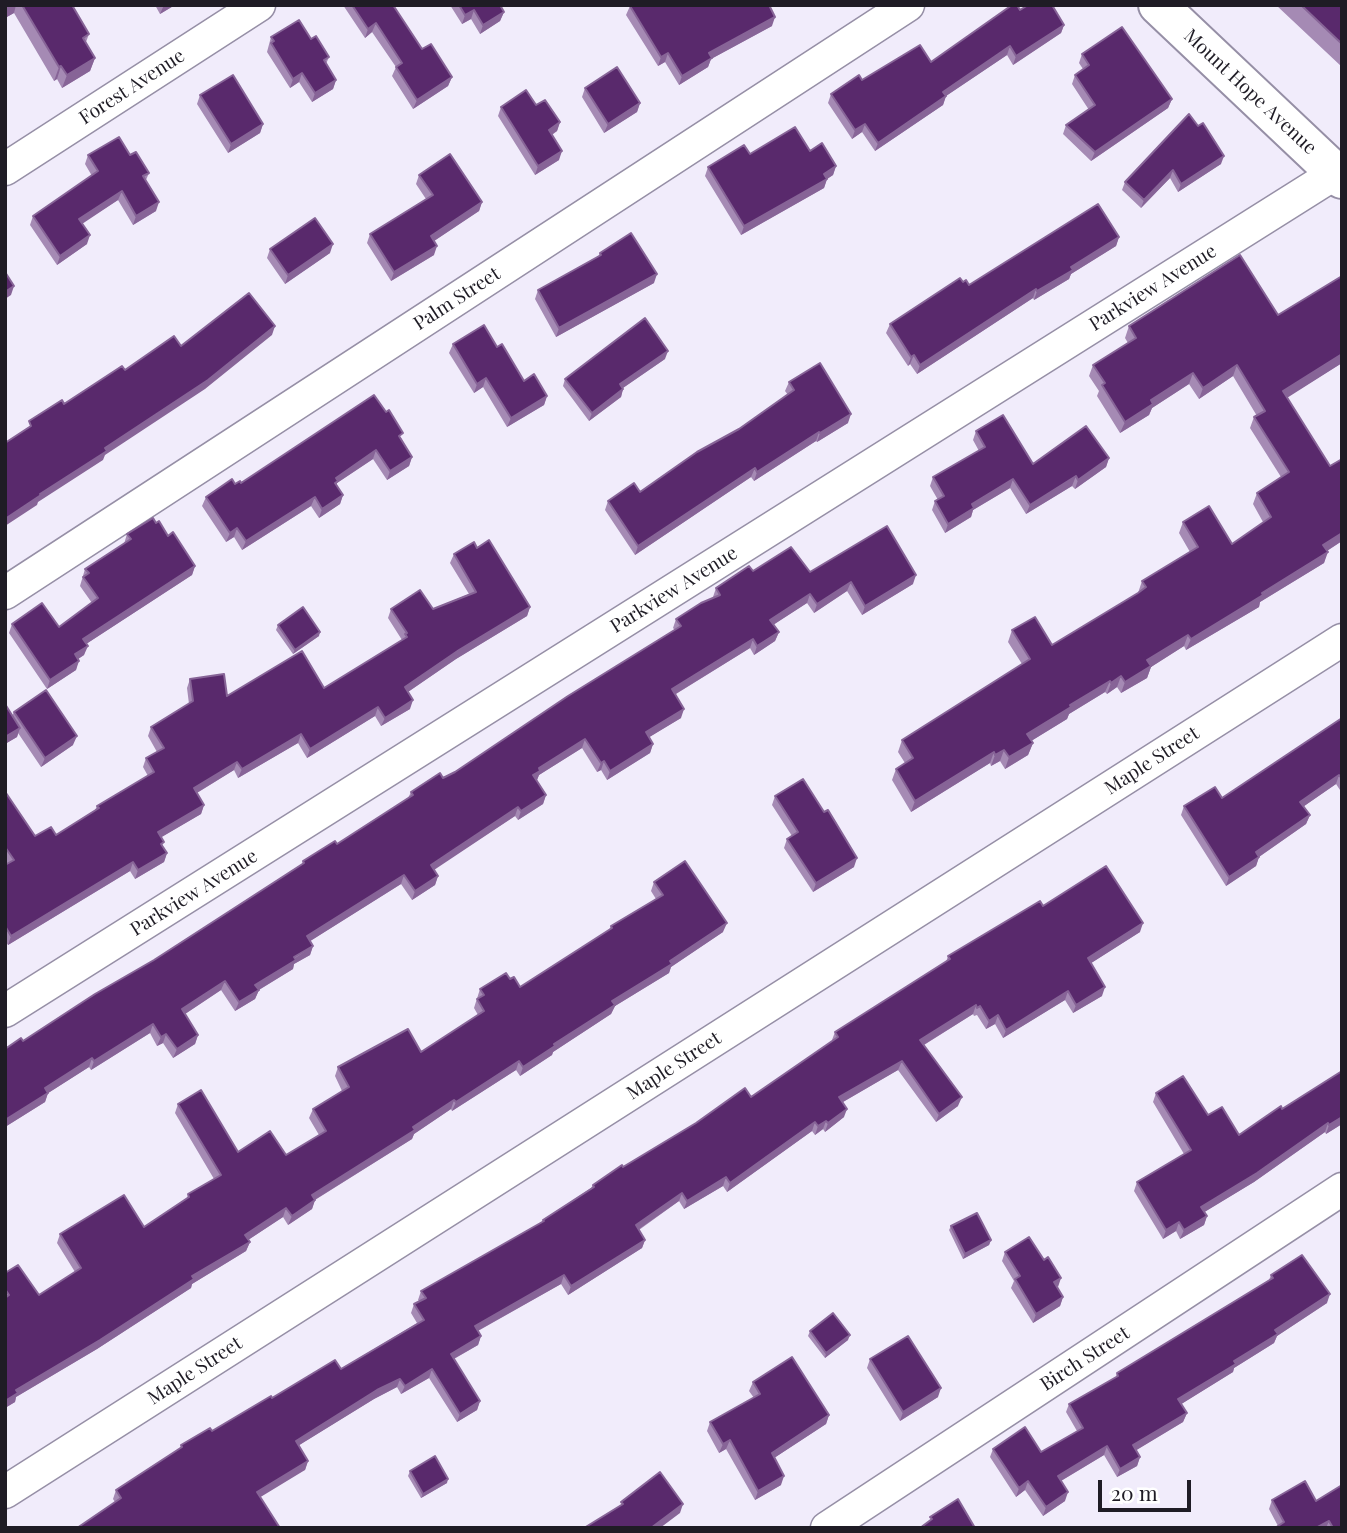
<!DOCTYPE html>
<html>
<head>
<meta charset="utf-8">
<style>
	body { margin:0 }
	#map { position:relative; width:1347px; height:1533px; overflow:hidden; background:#f1ecfb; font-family:"Playfair Display",serif }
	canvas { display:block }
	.frame { position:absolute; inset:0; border:7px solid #1f1c25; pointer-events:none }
	.scale { position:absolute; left:1098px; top:1480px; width:93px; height:32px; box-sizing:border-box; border:4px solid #1f1c25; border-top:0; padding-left:9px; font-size:21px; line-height:24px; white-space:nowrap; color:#1f1c25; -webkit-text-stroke:5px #fff; paint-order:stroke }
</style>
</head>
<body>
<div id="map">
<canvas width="1347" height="1533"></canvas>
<div class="frame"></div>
<div class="scale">20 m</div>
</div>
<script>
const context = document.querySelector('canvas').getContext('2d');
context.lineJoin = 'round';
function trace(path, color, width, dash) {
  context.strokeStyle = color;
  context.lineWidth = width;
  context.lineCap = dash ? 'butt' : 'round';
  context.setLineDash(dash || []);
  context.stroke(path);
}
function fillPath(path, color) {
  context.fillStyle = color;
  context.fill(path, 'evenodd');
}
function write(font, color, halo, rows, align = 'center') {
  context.font = font + ' "Playfair Display",serif';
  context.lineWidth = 7;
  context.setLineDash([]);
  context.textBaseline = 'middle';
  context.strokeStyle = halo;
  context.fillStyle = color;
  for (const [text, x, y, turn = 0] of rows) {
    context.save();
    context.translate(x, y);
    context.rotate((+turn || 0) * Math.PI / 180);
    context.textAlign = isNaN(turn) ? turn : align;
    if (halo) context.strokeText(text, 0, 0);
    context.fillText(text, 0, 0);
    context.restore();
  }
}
const minor = new Path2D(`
	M5,169l254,-164
	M5,593l903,-588
	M5,1011l1337,-842
	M5,1492l1337,-852
	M827,1528l515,-339`);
const tertiary = new Path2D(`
	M1158,5l184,174`);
trace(minor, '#968fa6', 35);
trace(tertiary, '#968fa6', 42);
trace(minor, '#fff', 32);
trace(tertiary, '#fff', 38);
fillPath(new Path2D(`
	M5,5h67l17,29 -3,8 9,16 -5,13 -28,17 -5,-9 -3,2 -40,-68 -9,5z
	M155,5h20l-15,9z
	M343,5h50l29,44 30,28 -4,9 -35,23 -21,-33 4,-9 -24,-35 -7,6z
	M450,5h50l4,7 -4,9 -20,13 -9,-15 -9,5z
	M1276,5h66v62z
	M630,6l142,20 -61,33 -3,8 -29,18 -14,-23 -7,4 -32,-51z
	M1020,10l44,15 -3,8 -48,32 -6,-10 -61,41 -3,9 -68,46 -13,-19 -10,7 -24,-36 3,-9 31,-14 69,-18z
	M271,37l40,2 18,18 -3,7 10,16 -3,9 -21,13 -13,-20 -9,6 -23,-36z
	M1082,54l90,45 -4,9 -77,53 -28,-27 3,-9 23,-15 -17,-26 3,-9 8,-6 -4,-6z
	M585,88l55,15 -3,9 -33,21 -22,-36z
	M200,95l63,29 -3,9 -32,20 -31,-49z
	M536,105l24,17 -3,9 -5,4 7,25 -24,15 -37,-59 3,-9z
	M1198,126l23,38 -43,28 -8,-14 -29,30 -19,-18 3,-8z
	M810,151l26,15 -3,9 -6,4 -3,9 -83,47 -36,-59 3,-9 42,-13z
	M88,155h42l19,18 -3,7 10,31 -23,14 -15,-25 -36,23 5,21 -30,21 -27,-40 3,-9 59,-40 -7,-12z
	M419,175l63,27 -3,9 -45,30v14l-43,26 -24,-38 3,-9 56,-35 -10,-15z
	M1119,237l-3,9 -45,28 -2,5 -35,21 -1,-2 -116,76 -7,-10 -2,2 -22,-33 4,-9 73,-42 6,3z
	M270,249l60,4 -45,31 -18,-26z
	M600,253l54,30 -98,54 -21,-38 3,-9 60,-33z
	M1278,315l64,48 -55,34 55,144 -15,10 -3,12 -64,39 -1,5 -73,43 -2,-4 -33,21 -4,11 -26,15 -4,-6 -10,7 -2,-2 -36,22 -2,5 -36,22 2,2 -5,12 -23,14 -5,-8 -9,5 -1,-3 -79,49 -19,-32 4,-11 9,-6 -7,-11 4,-12 120,-76 -14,-22 4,-12 40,15 86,-52 4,-12 48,-29 -11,-19 4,-11 49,22 31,-22 -10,-18 4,-11 24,-16 -31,-49 4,-11 3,-1 -24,-40 -34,23 -10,-15 -37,24 -3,7 -29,18 -23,-37 2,-5 -10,-15 4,-11 35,-22 -3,-5 4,-12z
	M453,344l44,3 27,34 23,15 -3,9 -37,22 -24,-40 -9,6 -25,-40z
	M665,359l-42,29v1l-2,8 -32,24 -26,-35 2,-7z
	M789,382l59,41 -31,19 -1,-1 -62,40 -3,-4 -116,78 -30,-45 3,-9 32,-9 99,-63 49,-34 -3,-4z
	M386,412l26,45 -3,9 -22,14 -14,-21 -36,24v2l6,10 -3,9 -21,14 -8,-12 -69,44 -8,-13 -8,5 -24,-36 4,-9 29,-13 6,-1z
	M976,431l57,33 76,-6 -3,9 -31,22 -3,-3 -46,28 -16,-26 -37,22 -2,7 -26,16 -13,-23 3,-9 3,-1 -8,-14 3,-9 46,-26 -6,-11z
	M127,534l41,2 27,30 -3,9 -106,69 -2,11 -6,4 -2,11 -29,19 -38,-56 3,-9 47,3 33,-24 -12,-17 5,-17 39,-25z
	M477,548l53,59 -3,9 -71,43 -48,33 2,17 -29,17 -6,-10 -68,42 -9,-15 -60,35 -4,-8 -37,23 7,12 -3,9 -40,23 3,5 -2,4 5,7 -3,9 -29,17 -5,-8 -122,74 -3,-4v-76l2,-1 -2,-3v-68l30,43 21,-1 39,-25 2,-4 51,-30 -5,-9 3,-9 11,-6 -9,-16 3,-9 38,-23 -2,-16 3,-9 37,17 97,-8 78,-48 -14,-22 3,-9h42l36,-15 -19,-31 4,-9z
	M753,571l57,1 103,12 -51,31 -15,-24 -33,22 -7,-10 -33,21 5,8 -4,9 -21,14 -4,-7 -74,46 5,24 -32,19 4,7 -3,9 -43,27 -6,-10 -4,2 -15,-24 -43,27 -2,5 9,15 -3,9 -25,16 -3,-4 -81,53 4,7 -3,9 -23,15 -11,-16 -91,57 3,5 -3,9 -16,9 -1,5 -34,21 -4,9 -20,12 -14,-21 -36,24 13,21 -3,9 -22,14 -10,-15 -6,3 -7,-13 -59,37 -2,-3 -41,26 -3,9 -40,25v-78l18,-8 131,-81 148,-96 1,-3 34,-17 71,-46 3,-6 44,-20 220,-142 -2,-2 3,-9 37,-21v-1l3,-9z
	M278,625l41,11 -26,18 -17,-24z
	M5,704l7,12 2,-4 59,33 -32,22 -23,-34 -1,4 -12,7z
	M1342,718v75l-6,-9 -32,22 6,9 -4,9 -47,33 -3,9 -30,20 -45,-71 3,-9 38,-8z
	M775,796l79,71 -41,25 -29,-44 3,-9 5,-3 -20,-31z
	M654,882l69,50 -52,35 -2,6 -54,33 -4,8 -58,38 -1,3 -32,21 -4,-6 -64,41 -1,-2 -37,25 -2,5 -97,61 -3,9 -24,16 -5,-8 -35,23 2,2 -4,9 -54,33 -1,4 -94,61 -81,48 -1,5 -10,6v-135l34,22 36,-23 -18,-29 3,-9 84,-7 43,-28 1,-5 26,-15 -39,-66 3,-9 60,48 48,3 33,-20 -10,-17 4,-9 29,-18 -7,-15 3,-9 83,-15 57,-37 -4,-7 6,-19 30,-10 10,8 89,-57 2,-4 45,-27 -5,-8z
	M1043,906l97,26 -49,31 11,33 -29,17 -8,-13 -62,38 -8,-14 -9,5 -9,-14 -3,1 -1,-2 -49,31 34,61 -22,16 -38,-52 -55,32 1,15 -19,15 -2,-3 -8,6 -3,-4 -85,61 -4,-6 -39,23 -5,-8 -40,29 6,10 -3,8 -74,47 -7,-11 -83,47 3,5 -3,9 -24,14 26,42 -3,9 -20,12 -28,-44 -28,16 -4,-7 -23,12 -75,46 9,16 -3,9 -190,32 -2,-3 3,-9 64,-41 1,-4 31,-14 60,-33 69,-29 76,-46 -6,-10 3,-9 5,-3 -1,-1 3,-9 121,-68 1,-3 48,-32 2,-3 30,-18 128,-70 81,-56v-1l3,-8 111,-70 2,-6z
	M1156,1093l52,22 31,20 43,-26 60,15 -16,10 -1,-2 -71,50 -50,30 3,4 -3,9 -24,14 -4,-8 -13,8 -29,-48 3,-9 47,-28 -31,-52z
	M951,1226l40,14 -2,5 -26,14 -14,-29z
	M1005,1252l52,35 6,10 -3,9 -27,17 -22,-35 3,-7 -12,-20z
	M1271,1275l56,28 -50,33 -3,7 -40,25 -1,4 -52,32 6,9 -4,9 -47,28 4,7 -3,9 -20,11 -13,-22 -43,26 4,20 -22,15 -18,-26 -9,7 -26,-40 3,-8 48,3 36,-21 -11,-19 3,-8 47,-27 1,-4 152,-93z
	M810,1331l38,9 -23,18 -17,-22z
	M870,1359l68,38 -38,24 -33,-53z
	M753,1382l76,33 -3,9 -52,34 7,27 -26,15 -29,-51 -7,4 -12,-22 3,-9 44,-24 -5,-7z
	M410,1471l37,12 -26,15 -13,-22z
	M1272,1500l44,1 26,27h-67l3,-2 -9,-17z`), '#a58ab4');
fillPath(new Path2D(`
	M9,5h7l-2,8 -9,5v-11z
	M164,5h11l-15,9z
	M474,10l-3,9 -9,5 3,-9z
	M504,12l-4,9 -20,13 3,-9z
	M775,17l-3,9 -61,33 -3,8 -29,18 3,-9 27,-23z
	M376,23l-4,9 -7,6 3,-9z
	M1064,25l-3,8 -48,32 3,-9z
	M1010,46l-3,9 -67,45 3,-8z
	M668,53l-3,9 -7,4 3,-9z
	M95,58l-5,13 -28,17 5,-13z
	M61,66l-4,13 -3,2 5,-14z
	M302,73l-3,9 -9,6 3,-9z
	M452,77l-4,9 -35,23 4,-9z
	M336,80l-3,9 -21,13 3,-9z
	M946,96l-3,9 -68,46 3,-8z
	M1172,99l-4,9 -77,53 4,-9z
	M640,103l-3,9 -33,21 4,-9z
	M560,122l-3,9 -12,8 4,-9z
	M263,124l-3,9 -32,20 3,-9z
	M865,124l-3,8 -10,7 3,-9z
	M562,151l-3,9 -24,15 3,-9z
	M1224,156l-3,8 -43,28 3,-8z
	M836,166l-3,9 -6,4 -3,9 -83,47 3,-9z
	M1173,170l-3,8 -29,30 3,-8z
	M122,191l-4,9 -42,28 3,-9z
	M159,202l-3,9 -23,14 3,-9z
	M482,202l-3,9 -51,34 3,-9z
	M90,235l-3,9 -30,21 3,-9z
	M1119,237l-3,9 -45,28 -2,5 -35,21 3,-9 34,-24z
	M333,244l-3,9 -45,31 3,-9z
	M437,246l-3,9 -43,26 3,-9z
	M657,274l-3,9 -98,54 3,-9z
	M14,286l-3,9 -6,4v-7z
	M1036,289l-3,9 -116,76 3,-9z
	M275,326l-3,9 -67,54 -100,66 -2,5 -65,42 -1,3 -32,21v-7z
	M668,351l-3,8 -48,33 3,-8z
	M1342,354v9l-63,40 4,-12z
	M914,355l-4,9 -2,2 3,-9z
	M1237,365l-4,11 -34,23 4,-11z
	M1193,373l-4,11 -37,24 -3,7 -29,18 5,-11 26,-22z
	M486,378l-3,9 -9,6 3,-9z
	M623,389l-2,8 -32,24 3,-8z
	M547,396l-3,9 -37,22 4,-9z
	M851,414l-3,9 -31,19 3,-9z
	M819,432l-3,9 -62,40 3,-9z
	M376,450l-3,9 -36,24 -2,7 1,-12z
	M412,457l-3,9 -22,14 3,-9z
	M1109,458l-3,9 -31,22 3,-9z
	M755,468l-4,9 -116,78 3,-9z
	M1076,476l-4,10 -46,28 4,-9z
	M1013,479l-3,9 -37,22 -2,7 -26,16 3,-9 24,-20z
	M343,495l-3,9 -21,14 3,-9z
	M315,497l-4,9 -69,44 4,-9z
	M237,528l-3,9 -8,5 4,-9z
	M1342,533v8l-23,15 4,-11z
	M1328,552l-4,11 -64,39 -1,5 -73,43 5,-11z
	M195,566l-3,9 -112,73 3,-9z
	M916,575l-3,9 -51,31 3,-9z
	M851,582l-4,9 -33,22 3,-9z
	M810,594l-3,9 -40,26 3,-9z
	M530,607l-3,9 -71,43 -54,37 3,-9 54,-37z
	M320,632l-1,4 -26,18 2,-4z
	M779,632l-4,9 -21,14 3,-9z
	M1188,635l-4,11 -33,21 -4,11 -26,15 4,-11 22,-22z
	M753,639l-3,9 -81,50 3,-9z
	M88,646l-4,9 -12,8 3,-9z
	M79,661l-3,9 -29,19 3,-9z
	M1121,676l-4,11 -10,7 4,-11z
	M1110,681l-5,11 -36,22 -2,5 -44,27 4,-12 43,-29z
	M413,700l-3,9 -29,17 4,-8z
	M378,707l-3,9 -68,42 3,-9z
	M684,709l-3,9 -38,23 3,-9z
	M20,728l-3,9 -12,7v-7z
	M301,734l-3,9 -60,35 4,-9z
	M77,736l-4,9 -32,22 4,-9z
	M585,739l-3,9 -43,27 -2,5 -7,4 3,-9 6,-7z
	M1033,743l-5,12 -23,14 4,-12z
	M653,744l-3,9 -43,27 3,-9z
	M1004,750l-4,11 -9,5 4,-11z
	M994,752l-4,11 -79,49 4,-11z
	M604,761l-3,9 -4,2 4,-9z
	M237,762l-3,8 -44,27 4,-9z
	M1339,775l-3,9 -39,27 3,-9z
	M546,795l-3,9 -25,16 3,-9z
	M204,805l-3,9 -46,27 3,-9z
	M518,807l-3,9 -87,58 3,-9z
	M1310,815l-4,9 -53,37 3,-9z
	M167,853l-3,9 -29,17 3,-9z
	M1259,857l-3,9 -30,20 3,-9z
	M857,858l-3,9 -41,25 3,-9z
	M133,862l-3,9 -122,74 3,-9z
	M404,875l-3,9 -97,61 3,-9z
	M438,876l-3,9 -23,15 3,-9z
	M727,923l-4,9 -52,35 -2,6 -54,33 -4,8 -58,38 -1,3 -32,21 3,-9 89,-66z
	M1143,923l-3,9 -55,35 3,-9z
	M313,946l-3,9 -16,9 -1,5 -41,25 3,-9z
	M225,981l-4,9 -42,28 3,-9z
	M1105,987l-3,9 -29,17 3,-8z
	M259,990l-4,9 -20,12 4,-9z
	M1068,991l-3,9 -62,38 3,-8z
	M976,1005l-3,9 -56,35 3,-9z
	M998,1015l-3,9 -9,5 3,-8z
	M153,1024l-3,9 -59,37 3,-9z
	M166,1034l-3,9 -6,3 4,-9z
	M198,1035l-3,9 -22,14 4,-9z
	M92,1058l-3,9 -47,30 3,-9z
	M519,1061l-3,9 -64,41 4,-9z
	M902,1061l-4,9 -62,36 3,-9z
	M48,1093l-3,9 -40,25v-7z
	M962,1097l-4,9 -22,16 3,-8z
	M454,1100l-3,9 -37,25 -2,5 -104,65 4,-9z
	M847,1109l-3,8 -19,15 3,-9z
	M1342,1117v7l-16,10 3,-9z
	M826,1121l-3,8 -8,6 3,-9z
	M815,1122l-3,9 -85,61 3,-9z
	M1328,1123l-3,9 -71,50 -56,34 3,-9z
	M726,1177l-3,9 -39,23 3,-8z
	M682,1193l-3,8 -47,33 4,-9z
	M315,1200l-3,9 -24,16 4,-9z
	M286,1208l-3,9 -41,27 3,-9z
	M1207,1216l-3,9 -24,14 4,-9z
	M1179,1222l-3,9 -13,8 3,-9z
	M645,1240l-3,8 -74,47 3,-9z
	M991,1240l-2,5 -26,14 2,-5z
	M250,1242l-4,9 -54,33 -1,4 -94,61 -81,48 -1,5 -10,6v-7l11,-11 176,-114z
	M564,1275l-3,9 -89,50 3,-8z
	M1061,1278l-3,9 -4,-5z
	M1330,1294l-3,9 -50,33 -3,7 -40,25 -1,4 -58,36 3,-9 56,-38 41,-31z
	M1063,1297l-3,9 -27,17 3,-9z
	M850,1335l-2,5 -23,18 1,-5z
	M481,1336l-3,9 -30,17 3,-8z
	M432,1369l-3,9 -28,16 4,-8z
	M400,1379l-3,8 -23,12 -81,50 3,-8 81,-51z
	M941,1388l-3,9 -38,24 3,-9z
	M480,1401l-3,9 -20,12 3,-8z
	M1187,1413l-4,9 -53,32 3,-9z
	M829,1415l-3,9 -58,38 4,-9z
	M730,1440l-4,9 -7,4 4,-9z
	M1107,1446l-3,9 -50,30 4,-9z
	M1140,1457l-3,9 -20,11 3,-8z
	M308,1461l-3,9 -51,31 3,-9z
	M784,1476l-3,9 -26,15 3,-9z
	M448,1479l-1,4 -26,15 2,-4z
	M1028,1481l-3,9 -9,7 3,-9z
	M1068,1492l-3,9 -22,15 3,-9z
	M683,1504l-3,9 -20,15h-9z
	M1329,1521l-3,7h-10z`), '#876497');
const building = new Path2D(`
	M22,5h50l17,29 -6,4 12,20 -28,17 -6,-9 -2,1z
	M352,5h41l29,44 9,-5 21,33 -35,23 -21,-33 6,-4 -26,-40 -8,6z
	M459,5h41l4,7 -21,13 -9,-15 -9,5z
	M631,5h138l6,12 -66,36 3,5 -30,18 -14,-23 -7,4 -31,-51z
	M1012,5h5l3,5 8,-5h24l12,20 -48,31 -6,-10 -67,46 3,4 -68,47 -13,-19 -10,6 -24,-36 28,-19 3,5 58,-35 11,17z
	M1301,5h41v39z
	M299,20l12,19 5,-3 13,21 -5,3 12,20 -21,13 -13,-20 -9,6 -22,-36 3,-2 -3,-4z
	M1122,27l50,72 -77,53 -29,-27 29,-20 -20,-30 14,-10 -7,-11z
	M617,67l23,36 -32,21 -23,-36z
	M233,75l30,49 -32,20 -31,-49z
	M526,90l10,15 9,-5 15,22 -11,8 13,21 -24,15 -37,-59z
	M1189,114l9,12 5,-3 21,33 -43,28 -8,-14 -29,30 -19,-18z
	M795,127l15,24 12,-8 14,23 -12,8 3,5 -83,47 -36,-59 36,-22 6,9z
	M119,137l11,18 6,-3 13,21 -6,3 16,26 -23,14 -14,-25 -43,28 11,16 -30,21 -27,-40 65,-45 -10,-16z
	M450,154l32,48 -51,34 6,10 -43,26 -24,-38 63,-39 -14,-20z
	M1098,204l21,33 -48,30 2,3 -36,21 -1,-2 -116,76 -6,-10 -3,2 -21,-33 70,-46 3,4 3,-2 3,5z
	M315,218l18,26 -45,31 -18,-26z
	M631,233l26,41 -98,54 -21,-38 63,-35 -1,-2z
	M1240,255l38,60 64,-39v78l-59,37 47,75 12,-7v74l-19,12 5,7 -66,41 1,2 -72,44 -3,-4 -41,25 4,6 -26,16 -4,-6 -10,7 -1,-2 -40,24 1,2 -44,27 6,9 -24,14 -5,-7 -9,5 -1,-3 -79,49 -19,-32 17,-11 -11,-18 128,-81 -18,-29 23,-13 17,28 86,-52 8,-6 -4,-6 56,-34 -15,-25 26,-16 23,38 39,-27 -14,-24 32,-21 -35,-55 11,-6 -28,-46 -34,23 -10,-15 -42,27 2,4 -28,18 -23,-37 3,-2 -12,-18 43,-27 -7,-12z
	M5,272l9,14 -9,6z
	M249,293l26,33 -67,54 -103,68 2,3 -67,43 1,1 -36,24v-76l26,-17 -2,-5 33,-21 2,4 58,-38 3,4 49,-34 7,10z
	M645,318l23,33 -48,33 3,5 -31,24 -27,-34z
	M484,325l13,22 5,-3 22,37 10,-7 13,22 -36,22 -25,-40 -9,6 -24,-40z
	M820,363l31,51 -31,19 -1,-1 -62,40 -2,-4 -117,78 -30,-45 26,-18 6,9 57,-40 42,-23 55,-39 -5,-8z
	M374,395l12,17 3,-2 14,23 -4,3 13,21 -22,14 -14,-21 -40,28 2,3 -3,2 8,12 -21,14 -7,-12 -69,44 -9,-13 -7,5 -24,-36 26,-18 3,5 5,-3 1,2z
	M1003,415l30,49 53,-38 23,32 -31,22 -2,-4 -46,29 -17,-26 -41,25 2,4 -26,16 -13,-23 9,-5 -11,-19 52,-30 -9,-16z
	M153,518l3,5 3,-2 9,15 5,-4 22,34 -112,73 5,7 -13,8 4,7 -29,19 -38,-56 30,-21 17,24 39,-29 -15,-21 6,-4 -4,-4 46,-30 -4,-5z
	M887,526l29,49 -51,31 -14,-24 -34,22 -7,-10 -40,26 9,12 -22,14 -4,-7 -81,50 12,20 -38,23 7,12 -43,27 -6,-10 -3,2 -16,-24 -46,29 1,3 -7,4 13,20 -25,16 -3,-4 -87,58 7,11 -23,15 -11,-16 -97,61 6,10 -19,11 2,3 -41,25 4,5 -20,12 -14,-21 -43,28 16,26 -21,14 -11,-15 -5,3 -8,-13 -59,37 -2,-3 -47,30 3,5 -43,27v-71l16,-11 2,3 72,-47 59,-34 150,-97 -1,-2 32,-20 2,3 76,-49 -2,-3 29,-19 3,5 12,-6 113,-76 113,-70 -5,-7 25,-16 19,-8 -4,-7 33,-22 4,5 38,-24 19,25z
	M489,540l41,67 -71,43 -54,37 8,13 -28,18 -7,-11 -68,42 -9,-15 -59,35 -5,-7 -43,26 10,17 -46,27 6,10 -3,2 6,9 -29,17 -5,-8 -122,74 -6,-10v-61l9,-5 -9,-13v-54h1l29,43 16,-9 5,8 43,-27 -2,-2 57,-34 -8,-14 18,-10 -13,-21 42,-26 -3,-22 34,-5 3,22 75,-45 22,37 83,-51 -2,-3 2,-1 -16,-24 29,-19 13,19 43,-17 -22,-38 20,-12 3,6z
	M303,607l17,25 -25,18 -17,-25z
	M46,690l31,46 -32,22 -31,-46z
	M5,704l15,24 -15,9z
	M1342,718v61l-3,-4 -39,27 10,13 -54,37 3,5 -30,20 -45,-71 31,-19 7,11z
	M803,779l21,33 4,-2 29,48 -41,25 -29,-44 11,-7 -23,-36z
	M685,861l42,62 -57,38 2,3 -60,37 3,4 -61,39 1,2 -32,21 -4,-6 -63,41 -2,-2 -41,27 2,3 -103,65 3,5 -23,16 -6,-8 -41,27 5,7 -58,34 2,3 -94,61 -84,50 2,3 -13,8v-103l4,-3 -4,-6v-16l13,-8 21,30 42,-27 -21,-34 64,-39 20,32 45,-30 -1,-3 33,-19 -43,-71 23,-14 37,62 32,-21 16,24 40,-24 -13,-22 36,-22 -11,-20 70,-38 13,23 63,-41 -7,-12 7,-4 -4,-6 26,-16 4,6 4,-2 6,10 92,-59 -1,-2 52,-31 -9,-13z
	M1106,866l37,57 -55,35 17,29 -29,18 -8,-14 -62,39 -8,-15 -9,6 -9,-15 -3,2 -1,-3 -56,35 42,57 -23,17 -37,-53 -63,36 8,12 -19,14 -2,-2 -8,5 -3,-4 -85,61 -4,-6 -39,24 -5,-8 -46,32 9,15 -74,46 -7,-11 -89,51 6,10 -30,18 29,47 -20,13 -28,-45 -27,17 -5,-7 -23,11 -81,51 12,20 -51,31 23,36h-203l44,-30 -5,-8 66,-43 -1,-2 29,-17 2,3 59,-35 1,2 63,-38 6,9 83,-49 -10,-16 12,-6 -5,-7 123,-70 -1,-1 51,-33 -1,-2 29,-20 1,2 73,-44 49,-35 6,9 87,-60 -3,-5 115,-73 -2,-3 92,-55 3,5z
	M1342,1071v46l-13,8 -1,-2 -71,50 -56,34 6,9 -23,14 -5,-8 -13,8 -29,-48 54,-32 -35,-57 27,-17 25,39 14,-8 17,28 42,-29 1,3z
	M977,1213l14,27 -26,14 -14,-28z
	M1029,1237l15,23 4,-3 13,21 -7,4 9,15 -27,17 -21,-35 5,-3 -15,-24z
	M1302,1255l28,39 -55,36 3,4 -44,27 2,3 -58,35 9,14 -54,32 7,12 -20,12 -13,-23 -49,30 10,16 -22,15 -18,-26 -9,7 -26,-39 32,-22 16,25 42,-24 -14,-24 49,-28 -1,-3 156,-95 -2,-3z
	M833,1313l17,22 -24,18 -16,-22z
	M908,1336l33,52 -38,24 -33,-53z
	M792,1357l37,58 -57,38 12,23 -26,15 -28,-51 -7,4 -13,-22 50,-28 -7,-12z
	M435,1456l13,23 -25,15 -13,-23z
	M660,1472l23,32 -32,24h-67l39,-24 -2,-2z
	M1305,1481l11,20 26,-16v43h-9l-4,-7 -13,7h-41l9,-6 -12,-22z
	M958,1499l17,29h-55l12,-9 -2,-2z`);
fillPath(building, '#59296c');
trace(building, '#876497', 2);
write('19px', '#1f1c25', '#fff', [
	["Forest Avenue",132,87,-33],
	["Mount Hope Avenue",1250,92,43],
	["Parkview Avenue",1153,288,-32],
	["Palm Street",457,299,-33],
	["Parkview Avenue",674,590,-32],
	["Maple Street",1152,761,-33],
	["Parkview Avenue",194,893,-32],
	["Maple Street",674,1066,-33],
	["Birch Street",1085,1359,-33],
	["Maple Street",195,1371,-33]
]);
</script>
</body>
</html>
